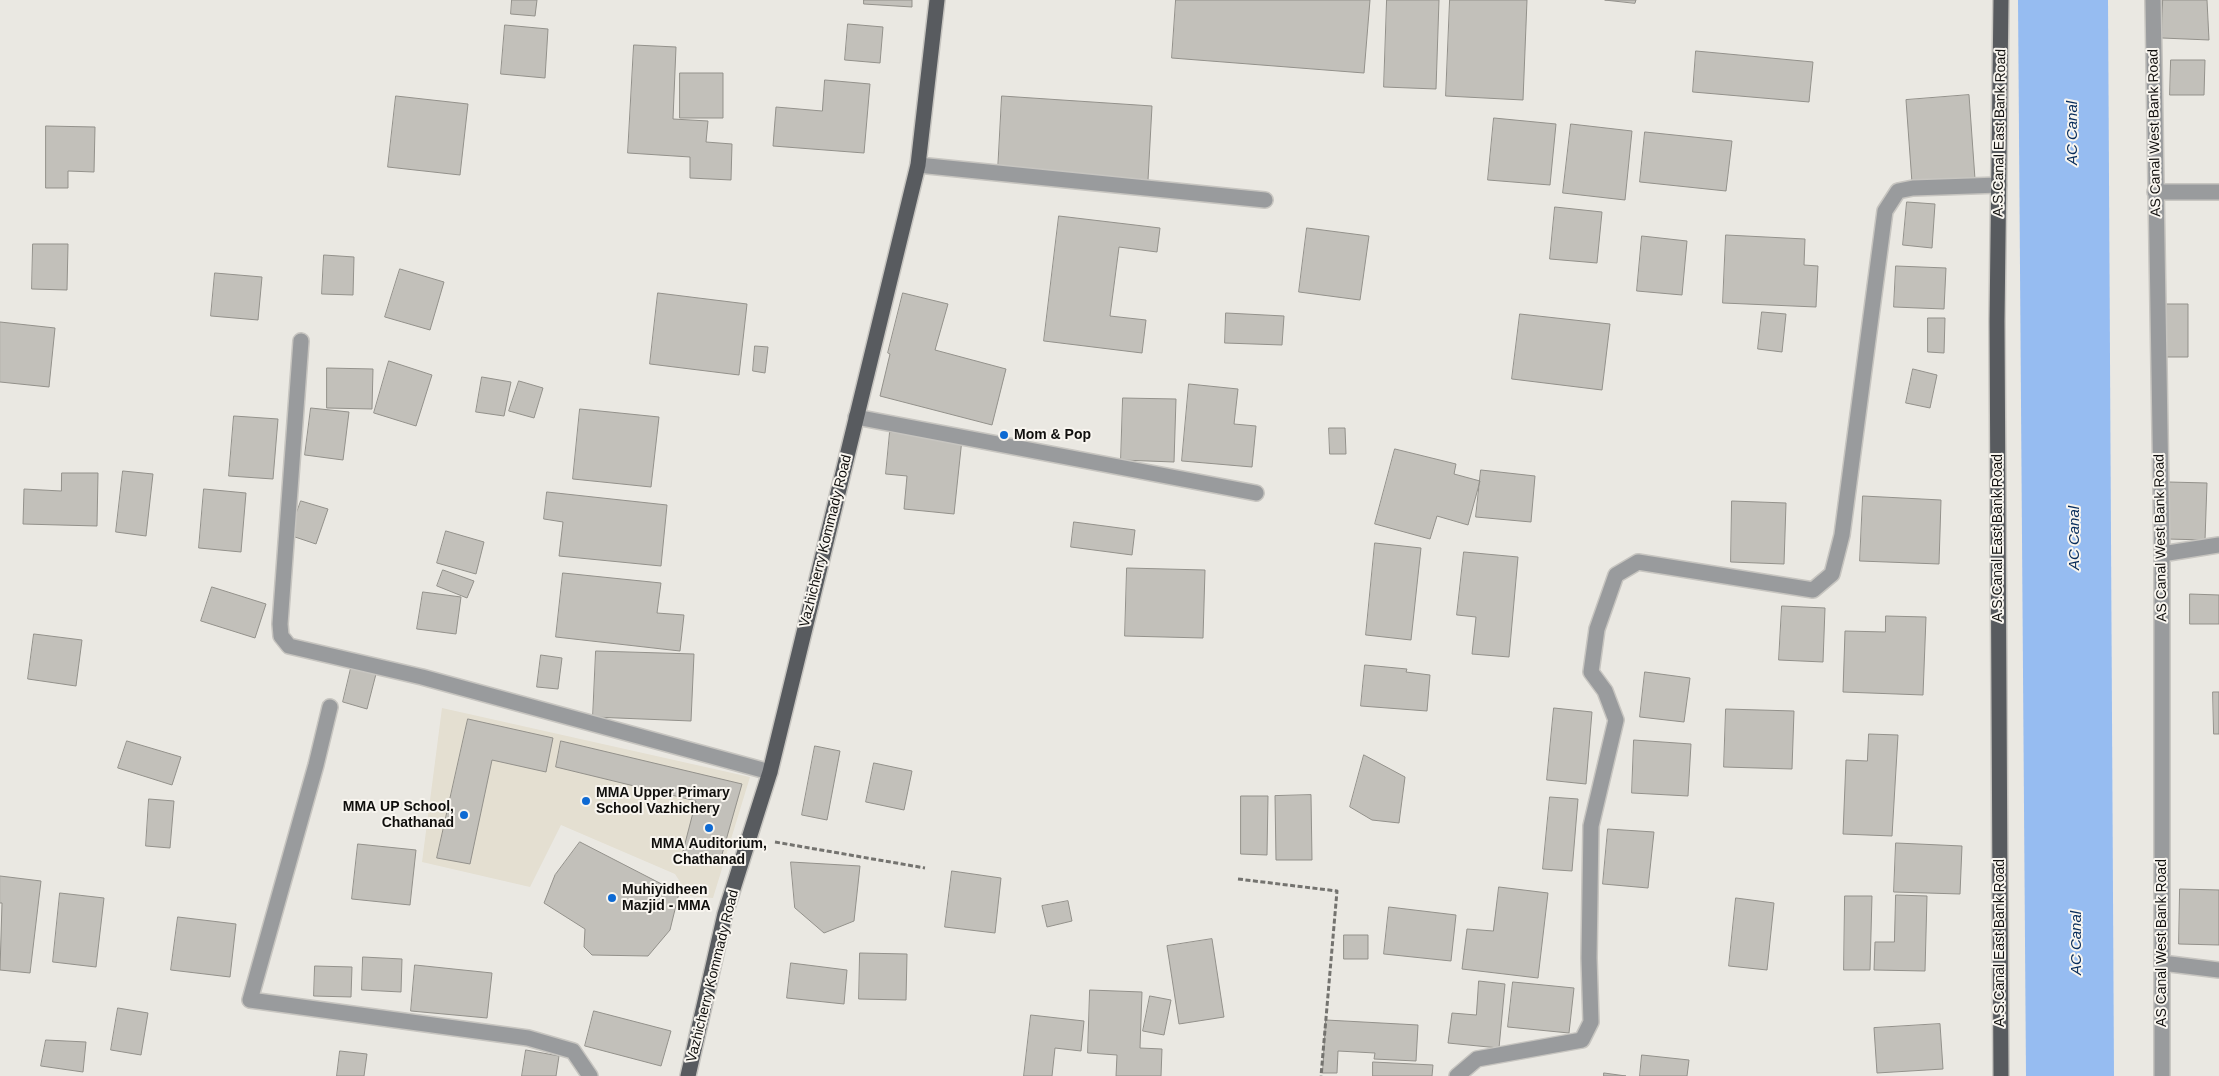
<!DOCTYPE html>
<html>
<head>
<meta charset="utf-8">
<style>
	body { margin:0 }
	canvas { display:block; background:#eae8e2 }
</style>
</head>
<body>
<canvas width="2219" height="1076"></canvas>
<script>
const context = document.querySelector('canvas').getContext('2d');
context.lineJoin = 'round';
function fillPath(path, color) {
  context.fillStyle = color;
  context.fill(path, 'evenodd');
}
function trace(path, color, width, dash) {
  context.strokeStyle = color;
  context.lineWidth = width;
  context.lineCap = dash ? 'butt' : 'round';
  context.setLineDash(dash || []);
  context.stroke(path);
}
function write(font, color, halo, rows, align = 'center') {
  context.font = font + ' Helvetica,sans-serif';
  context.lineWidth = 4;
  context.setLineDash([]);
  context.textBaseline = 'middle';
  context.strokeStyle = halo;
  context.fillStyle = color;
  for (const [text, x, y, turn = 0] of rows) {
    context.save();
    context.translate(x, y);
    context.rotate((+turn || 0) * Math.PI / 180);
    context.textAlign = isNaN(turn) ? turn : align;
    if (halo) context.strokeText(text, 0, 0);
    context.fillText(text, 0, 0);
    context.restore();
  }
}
fillPath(new Path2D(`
	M442,708l308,69 -37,121 -24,-2 -14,-22 -114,-49 -31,62 -108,-25z`), '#e4dfd1');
fillPath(new Path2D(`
	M2018,0h90l6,1076h-88z`), '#96bcf1');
const building = new Path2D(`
	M512,0h25l-2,16 -24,-2z
	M864,0h48v7l-48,-3z
	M1176,0h194l-6,73 -192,-15z
	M1387,0h52l-3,89 -52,-2z
	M1450,0h77l-4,100 -77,-4z
	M1605,0h31l-1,3z
	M2163,0h44l2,40 -47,-2z
	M848,24l35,3 -3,36 -35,-3z
	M505,25l43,4 -3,49 -44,-4z
	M634,45l42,2 -3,72 35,2 -2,21 26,2 -1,36 -41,-2v-21l-62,-4z
	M1696,51l117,11 -4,40 -116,-10z
	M2171,60h34l-1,35h-34z
	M680,73h43v45h-43z
	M825,80l45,4 -6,69 -91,-7 3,-39 46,4z
	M1969,95l6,84 -63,4 -6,-83z
	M396,96l72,8 -8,71 -72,-8z
	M1002,96l150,10 -4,74 -150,-9z
	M1494,118l62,6 -6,61 -62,-5z
	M1571,124l61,7 -7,69 -62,-7z
	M46,126l49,1 -1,45 -26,-1v17h-22z
	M1645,132l87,9 -6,50 -86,-9z
	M1907,202l28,2 -3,44 -29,-3z
	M1555,207l47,5 -5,51 -47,-4z
	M1059,216l101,12 -3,24 -38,-5 -9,69 36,4 -4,33 -98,-12z
	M1307,228l62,8 -9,64 -61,-8z
	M1726,235l79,4 -1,26 14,1 -2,41 -93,-4z
	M1642,236l45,5 -5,54 -45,-4z
	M33,244h35l-1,46 -35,-1z
	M324,255l30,2 -1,38 -31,-1z
	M1896,266l50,2 -2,41 -50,-2z
	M400,269l44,13 -14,48 -45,-13z
	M215,273l47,4 -4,43 -47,-4z
	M658,293l89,11 -8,71 -89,-11z
	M903,293l45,11 -13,46 71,19 -14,56 -112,-29 10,-42 -2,-1z
	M2166,304h22v53h-21z
	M1762,312l24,2 -4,38 -24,-3z
	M1226,313l58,3 -2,29 -57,-2z
	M1520,314l90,10 -8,66 -90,-11z
	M1928,318h17l-1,35 -16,-1z
	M0,322l55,6 -6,59 -49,-5z
	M755,346l13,1 -3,26 -12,-2z
	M389,361l43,14 -16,51 -42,-13z
	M327,368l46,1 -1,40 -45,-1z
	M1913,369l24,6 -7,33 -24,-5z
	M482,377l29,5 -7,34 -28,-4z
	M519,381l24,7 -9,30 -25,-7z
	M1189,384l49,5 -4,35 22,2 -4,41 -70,-6z
	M1123,398l53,1 -2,63 -53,-2z
	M311,408l38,4 -6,48 -38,-5z
	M580,409l79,8 -8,70 -78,-8z
	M234,416l44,3 -5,60 -44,-3z
	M1329,428h16l1,26h-16z
	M890,432l72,7 -8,75 -50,-5 3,-33 -21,-2z
	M1395,449l61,15 -2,10 26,7 -12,44 -31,-9 -7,23 -55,-15z
	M1481,470l54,6 -4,46 -55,-5z
	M123,471l30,3 -7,62 -30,-4z
	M62,473h36l-1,53 -74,-2 1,-35 37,2z
	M2169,482l38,1 -2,57 -38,-1z
	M204,489l42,4 -5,59 -42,-4z
	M547,492l120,13 -6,61 -102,-10 4,-34 -19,-3z
	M1863,496l78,4 -2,64 -79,-3z
	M301,501l27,8 -12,35 -27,-9z
	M1732,501l54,2 -2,61 -53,-2z
	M1074,522l61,8 -3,25 -61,-8z
	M446,531l38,11 -8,32 -39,-11z
	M1375,543l46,5 -10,92 -45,-5z
	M1464,552l54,5 -9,100 -37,-3 4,-37 -19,-2z
	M1127,568l78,2 -2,68 -78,-2z
	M443,570l31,11 -7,17 -30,-12z
	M563,573l98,10 -4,30 27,2 -4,36 -124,-14z
	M212,587l54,17 -11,34 -54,-17z
	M423,592l38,5 -5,37 -39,-5z
	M2190,594l29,1v29h-29z
	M1782,606l43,2 -2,54 -44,-2z
	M1886,616l40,1 -3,78 -80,-3 2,-61 40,1z
	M34,634l48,6 -6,46 -48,-7z
	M596,651l98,3 -3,67 -98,-4z
	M541,655l21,3 -4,31 -21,-2z
	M352,664l25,6 -10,39 -24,-7z
	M1365,665l42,4 -1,3 24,3 -3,36 -66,-5z
	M1645,672l45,6 -6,44 -44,-5z
	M2213,692h6v42h-5z
	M1554,708l38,4 -6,72 -39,-4z
	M1726,709l68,2 -2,58 -68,-2z
	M468,719l85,19 -7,34 -54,-12 -22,104 -33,-6z
	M1869,734l29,1 -6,101 -49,-2 3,-74 21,1z
	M1634,740l57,4 -3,52 -56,-3z
	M127,741l54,16 -9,28 -54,-17z
	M561,741l181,43 -23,81 -37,-10 14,-54 -140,-34z
	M815,746l25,5 -13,69 -25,-5z
	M1364,755l41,22 -6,46 -27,-3 -22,-13z
	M874,763l38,8 -8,39 -38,-8z
	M1311,795l1,65h-36l-1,-64z
	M1241,796h27l-1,59 -26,-1z
	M1550,797l28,2 -6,72 -29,-2z
	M149,799l25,2 -4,47 -24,-2z
	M1608,829l46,3 -6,56 -45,-4z
	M580,842l99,51 -9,37 -22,26 -56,-1 -8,-8 1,-18 -41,-26 11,-28z
	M1896,843l66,3 -2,48 -66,-2z
	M358,844l58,6 -6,55 -58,-6z
	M791,862l69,4 -6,55 -30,12 -29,-25z
	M952,871l49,7 -6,55 -50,-6z
	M0,876l41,5 -11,92 -30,-3 2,-67h-2z
	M1499,887l49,6 -10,85 -76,-9 5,-40 26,2z
	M2180,889l39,1v55l-40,-1z
	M60,893l44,5 -8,69 -43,-5z
	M1896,895l31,1 -2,75 -51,-1 1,-28h19z
	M1845,896h27l-2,74h-26z
	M1736,898l38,5 -7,67 -38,-4z
	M1068,901l4,20 -25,6 -5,-21z
	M1389,907l67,8 -5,46 -67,-7z
	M178,917l58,7 -6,53 -59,-7z
	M1344,935h24v24h-24z
	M1212,939l12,78 -45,7 -12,-78z
	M860,953l47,1 -1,46 -47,-1z
	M363,957l39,2 -1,33 -39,-2z
	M791,963l56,7 -3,34 -57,-6z
	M415,965l77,8 -5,45 -76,-7z
	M315,966l37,1 -1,30 -37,-1z
	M1479,981l26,3 -6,64 -51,-5 4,-30 24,2z
	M1513,982l61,6 -5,45 -61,-6z
	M1090,990l52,2 -2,56 22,1 -1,27h-45l1,-21 -29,-2z
	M1150,996l21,4 -7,35 -21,-4z
	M118,1008l30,5 -7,42 -30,-5z
	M594,1011l77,20 -10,35 -76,-20z
	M1031,1015l53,6 -3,30 -26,-3 -3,28h-28z
	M1326,1020l92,5 -2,36 -42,-2 1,-6 -37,-2 -1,22h-14z
	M1940,1024l3,45 -66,4 -3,-45z
	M46,1040l40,2 -3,30 -42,-6z
	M526,1050l33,6 -3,20h-34z
	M340,1051l27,3 -3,22h-27z
	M1642,1055l47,5 -2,16h-47z
	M1373,1062l60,3 -1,11h-59z
	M1604,1073l22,3h-22z`);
fillPath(building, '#c2c0ba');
trace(building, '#93918b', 1);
const minor = new Path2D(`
	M2153,0l9,554v522
	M918,165l347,35
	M2155,192h64
	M301,341l-21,283 1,12 8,10 133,31 348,95
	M856,417l400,76
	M2162,554l57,-9
	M330,707l-14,58 -66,235 278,38 45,13 17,25
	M2162,963l57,7
	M1457,1076l20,-17 105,-19 9,-18 -2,-64 2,-132 25,-106 -11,-29 -14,-19 6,-43 19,-54 22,-13 175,28 19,-16 10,-39 43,-324 13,-20 15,-3 86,-3`);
const major = new Path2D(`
	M688,1076l37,-162 45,-142 148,-607 19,-165
	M2001,1076l-4,-755 4,-321`);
trace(minor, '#c7c5c0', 18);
trace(major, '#c7c5c0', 18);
trace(new Path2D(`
	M775,842l150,26
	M1238,879l99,12 -16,185`), '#74736f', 3, [5, 2.5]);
trace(minor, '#999b9d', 15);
trace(major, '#585b5f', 15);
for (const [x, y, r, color] of [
	[1004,435,5,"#0e6ad3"],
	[586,801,5,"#0e6ad3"],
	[464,815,5,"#0e6ad3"],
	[709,828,5,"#0e6ad3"],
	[612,898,5,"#0e6ad3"]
]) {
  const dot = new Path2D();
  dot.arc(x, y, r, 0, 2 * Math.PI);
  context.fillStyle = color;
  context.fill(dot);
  trace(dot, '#f8f5ef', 2);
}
write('14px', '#100f0d', '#f8f5ef', [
	["A.S.Canal East Bank Road",2000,133,-89],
	["AS Canal West Bank Road",2155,133,-91],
	["A.S.Canal East Bank Road",1998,538,-90],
	["AS Canal West Bank Road",2161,538,-91],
	["Vazhicherry Kommady Road",826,541,-76],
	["A.S.Canal East Bank Road",2000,943,-90],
	["AS Canal West Bank Road",2162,943,-90],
	["Vazhicherry Kommady Road",713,976,-76]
]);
write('bold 14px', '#100f0d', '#f8f5ef', [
	["Mom & Pop",1014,435],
	["MMA Upper Primary",596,793],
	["School Vazhichery",596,809],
	["MMA UP School,",454,807,"right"],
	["Chathanad",454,823,"right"],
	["MMA Auditorium,",709,844,"center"],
	["Chathanad",709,860,"center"],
	["Muhiyidheen",622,890],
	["Mazjid - MMA",622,906]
], 'left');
write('italic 15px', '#062b5a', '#f8f5ef', [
	["AC Canal",2073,133,-90],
	["AC Canal",2075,538,-90],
	["AC Canal",2077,943,-90]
]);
</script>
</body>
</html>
